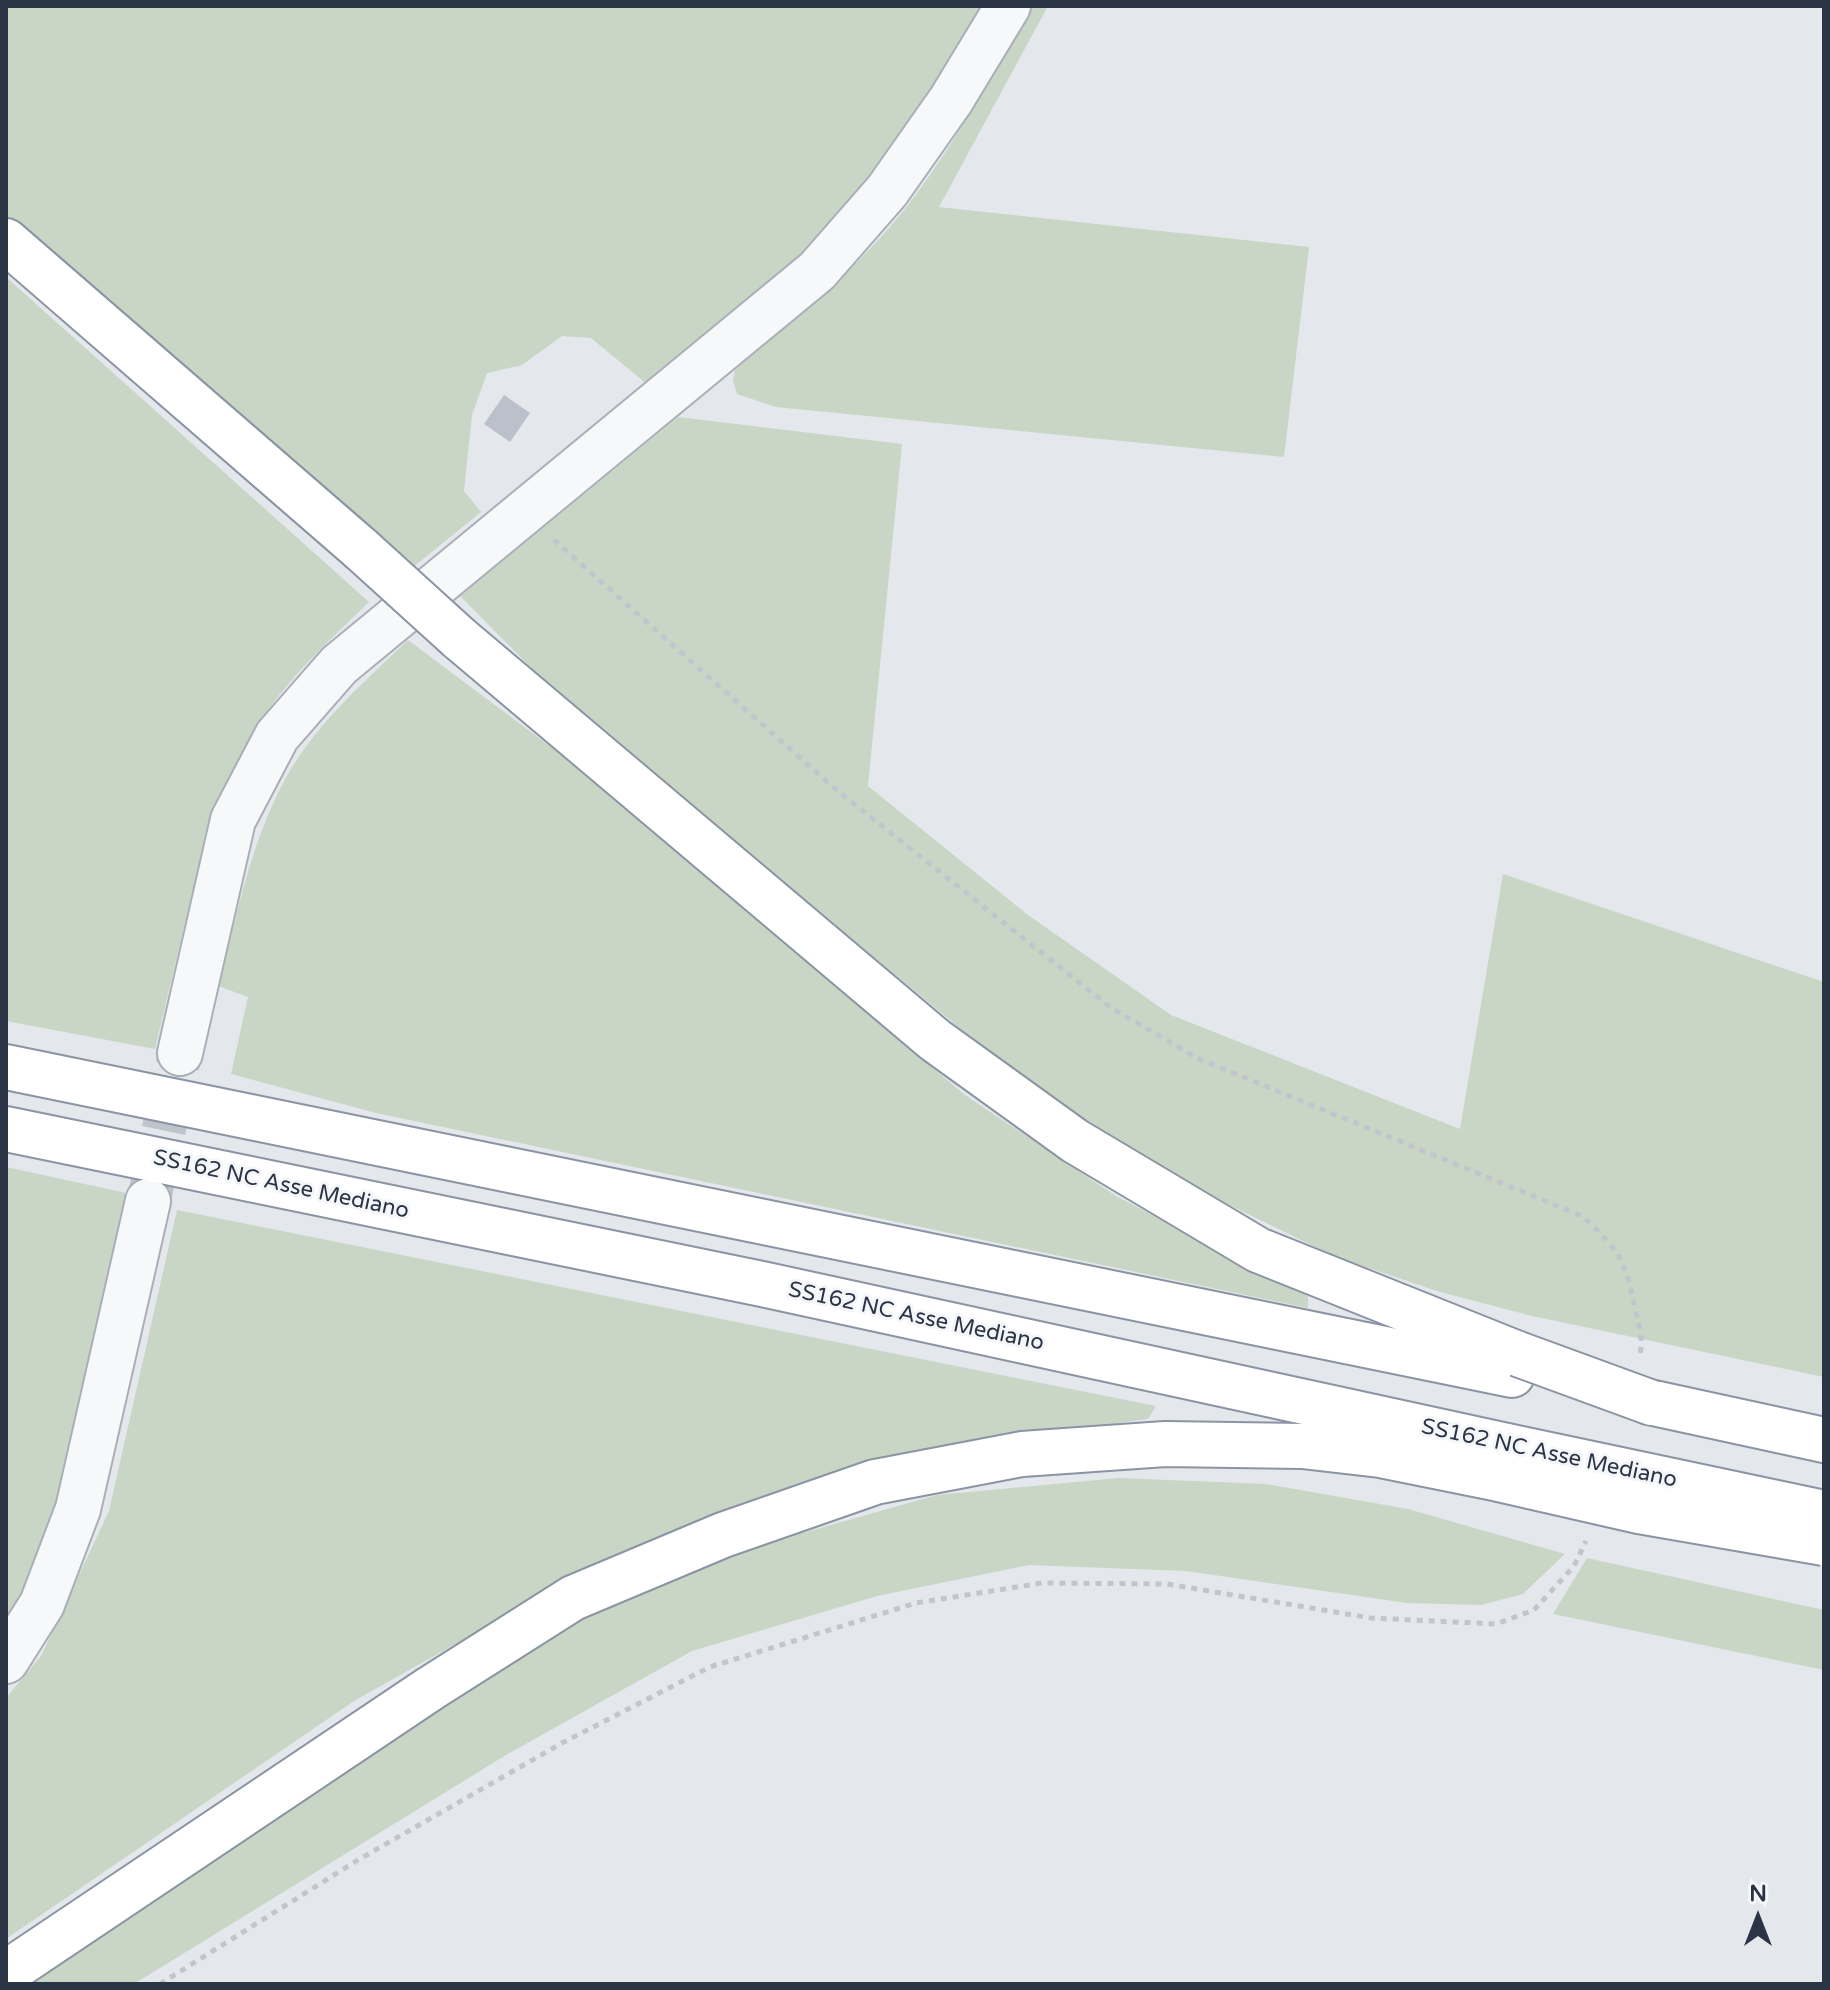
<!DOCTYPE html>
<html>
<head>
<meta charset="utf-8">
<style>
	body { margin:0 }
	#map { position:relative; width:1830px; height:1990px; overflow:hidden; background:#e4e7ec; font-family:"Varela Round",sans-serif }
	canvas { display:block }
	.frame { position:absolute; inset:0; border:8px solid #2b3445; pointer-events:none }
	.north { position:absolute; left:1718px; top:1878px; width:80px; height:80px; -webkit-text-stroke:6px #f4f6f9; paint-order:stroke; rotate:0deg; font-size:22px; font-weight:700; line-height:32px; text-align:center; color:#2b3445 }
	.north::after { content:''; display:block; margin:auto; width:28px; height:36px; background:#2b3445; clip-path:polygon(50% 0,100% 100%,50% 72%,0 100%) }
</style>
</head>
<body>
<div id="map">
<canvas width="1830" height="1990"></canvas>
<div class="frame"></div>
<div class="north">N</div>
</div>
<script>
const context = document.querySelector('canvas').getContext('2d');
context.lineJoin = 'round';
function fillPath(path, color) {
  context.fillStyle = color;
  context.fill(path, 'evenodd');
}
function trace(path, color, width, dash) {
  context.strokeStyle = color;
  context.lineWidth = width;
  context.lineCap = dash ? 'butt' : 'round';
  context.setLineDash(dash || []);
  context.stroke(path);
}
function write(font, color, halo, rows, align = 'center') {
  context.font = font + ' "Varela Round",sans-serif';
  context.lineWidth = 6;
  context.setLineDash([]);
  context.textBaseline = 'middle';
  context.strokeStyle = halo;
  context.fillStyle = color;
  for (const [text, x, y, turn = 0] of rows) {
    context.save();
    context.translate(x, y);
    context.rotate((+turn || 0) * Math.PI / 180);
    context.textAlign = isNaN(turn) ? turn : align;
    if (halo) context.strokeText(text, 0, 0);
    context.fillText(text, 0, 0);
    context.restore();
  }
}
fillPath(new Path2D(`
	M6,6h977c-37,67 -75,136 -126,194 -61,70 -136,126 -209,185l-57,-47 -29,-2 -40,29 -35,8 -15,42 -8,76 17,21 -69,56 -406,-347z
	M1031,6h17l-109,201 370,40 -25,210 -508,-50 -39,-13 -4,-13 2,-11c59,-51 125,-103 173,-165 48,-62 84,-131 123,-199z
	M6,277l363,325c-43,42 -91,84 -119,138 -50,96 -69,205 -95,309l-149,-28z
	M678,417l224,27 -34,342 160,129 143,100 289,114 43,-255 321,108v395l-292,-61 -92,-24 -104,-35 -164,-80 -150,-98 -447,-367 -115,-116z
	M408,640l147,110 410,345 151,101 192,100v12l-932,-195 -145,-39 17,-77 -30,-11c18,-66 31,-137 63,-199 29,-58 81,-103 127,-147z
	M6,1167l120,26 -69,316 -36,90 -15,24z
	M177,1210l979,196 -8,13 -202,27 -190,58 -153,57 -249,140 -348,238v-241l35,-42 68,-145z
	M1119,1478l147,6 142,25 157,45 -42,40 -42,11 -74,-2 -221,-32 -157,-6 -152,31 -185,55 -186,104 -372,229h-119l520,-344 193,-86 209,-59z
	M1587,1558l237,52v60l-271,-56z`), '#c9d6c5');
fillPath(new Path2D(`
	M504,395l26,18 -20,29 -26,-18z`), '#bbc0ca');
trace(new Path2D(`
	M150,1195l30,-142`), '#bfc3cb', 44, [44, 22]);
const tertiary = new Path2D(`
	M180,1053l53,-233 44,-84 62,-71 478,-394 70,-80 64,-91 57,-94
	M6,1661l36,-57 36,-95 70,-308`);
const trunk = new Path2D(`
	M6,241l355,308
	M6,1067l1506,308
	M6,1129l756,155 745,162
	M1649,1402l175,38
	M6,1973l425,-285 142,-90 150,-63 152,-53 147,-28 143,-10 137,2 78,9 119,24`);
const motorway = new Path2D(`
	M459,638l476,402 140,101 183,109 260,104`);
trace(tertiary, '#a9aeb7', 48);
trace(trunk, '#8b94a3', 48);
trace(motorway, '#8b94a3', 48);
trace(new Path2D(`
	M554,540l280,248 276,219 87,51 385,158c39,35 43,45 54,96 4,15 7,28 4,43
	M160,1984l198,-124 204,-117 148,-76 206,-64 126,-20 125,1 204,34 125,6 38,-14 40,-44 12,-25`), '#c2c5cb', 5, [6, 6]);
trace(tertiary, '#f7f8fa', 44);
trace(trunk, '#fff', 44);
trace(motorway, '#fff', 44);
const trunkBridge = new Path2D(`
	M1507,1446l317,67`);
const motorwayBridge = new Path2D(`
	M361,549l98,89
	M1518,1354l134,49
	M1499,1479l140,32 185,32`);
trace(trunkBridge, '#8b94a3', 48, []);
trace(motorwayBridge, '#8b94a3', 48, []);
trace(trunkBridge, '#fff', 44);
trace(motorwayBridge, '#fff', 44);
write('22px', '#2b3445', '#f4f6f9', [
	["SS162 NC Asse Mediano",281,1185,12],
	["SS162 NC Asse Mediano",916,1317,12],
	["SS162 NC Asse Mediano",1549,1454,12]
]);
</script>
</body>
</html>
